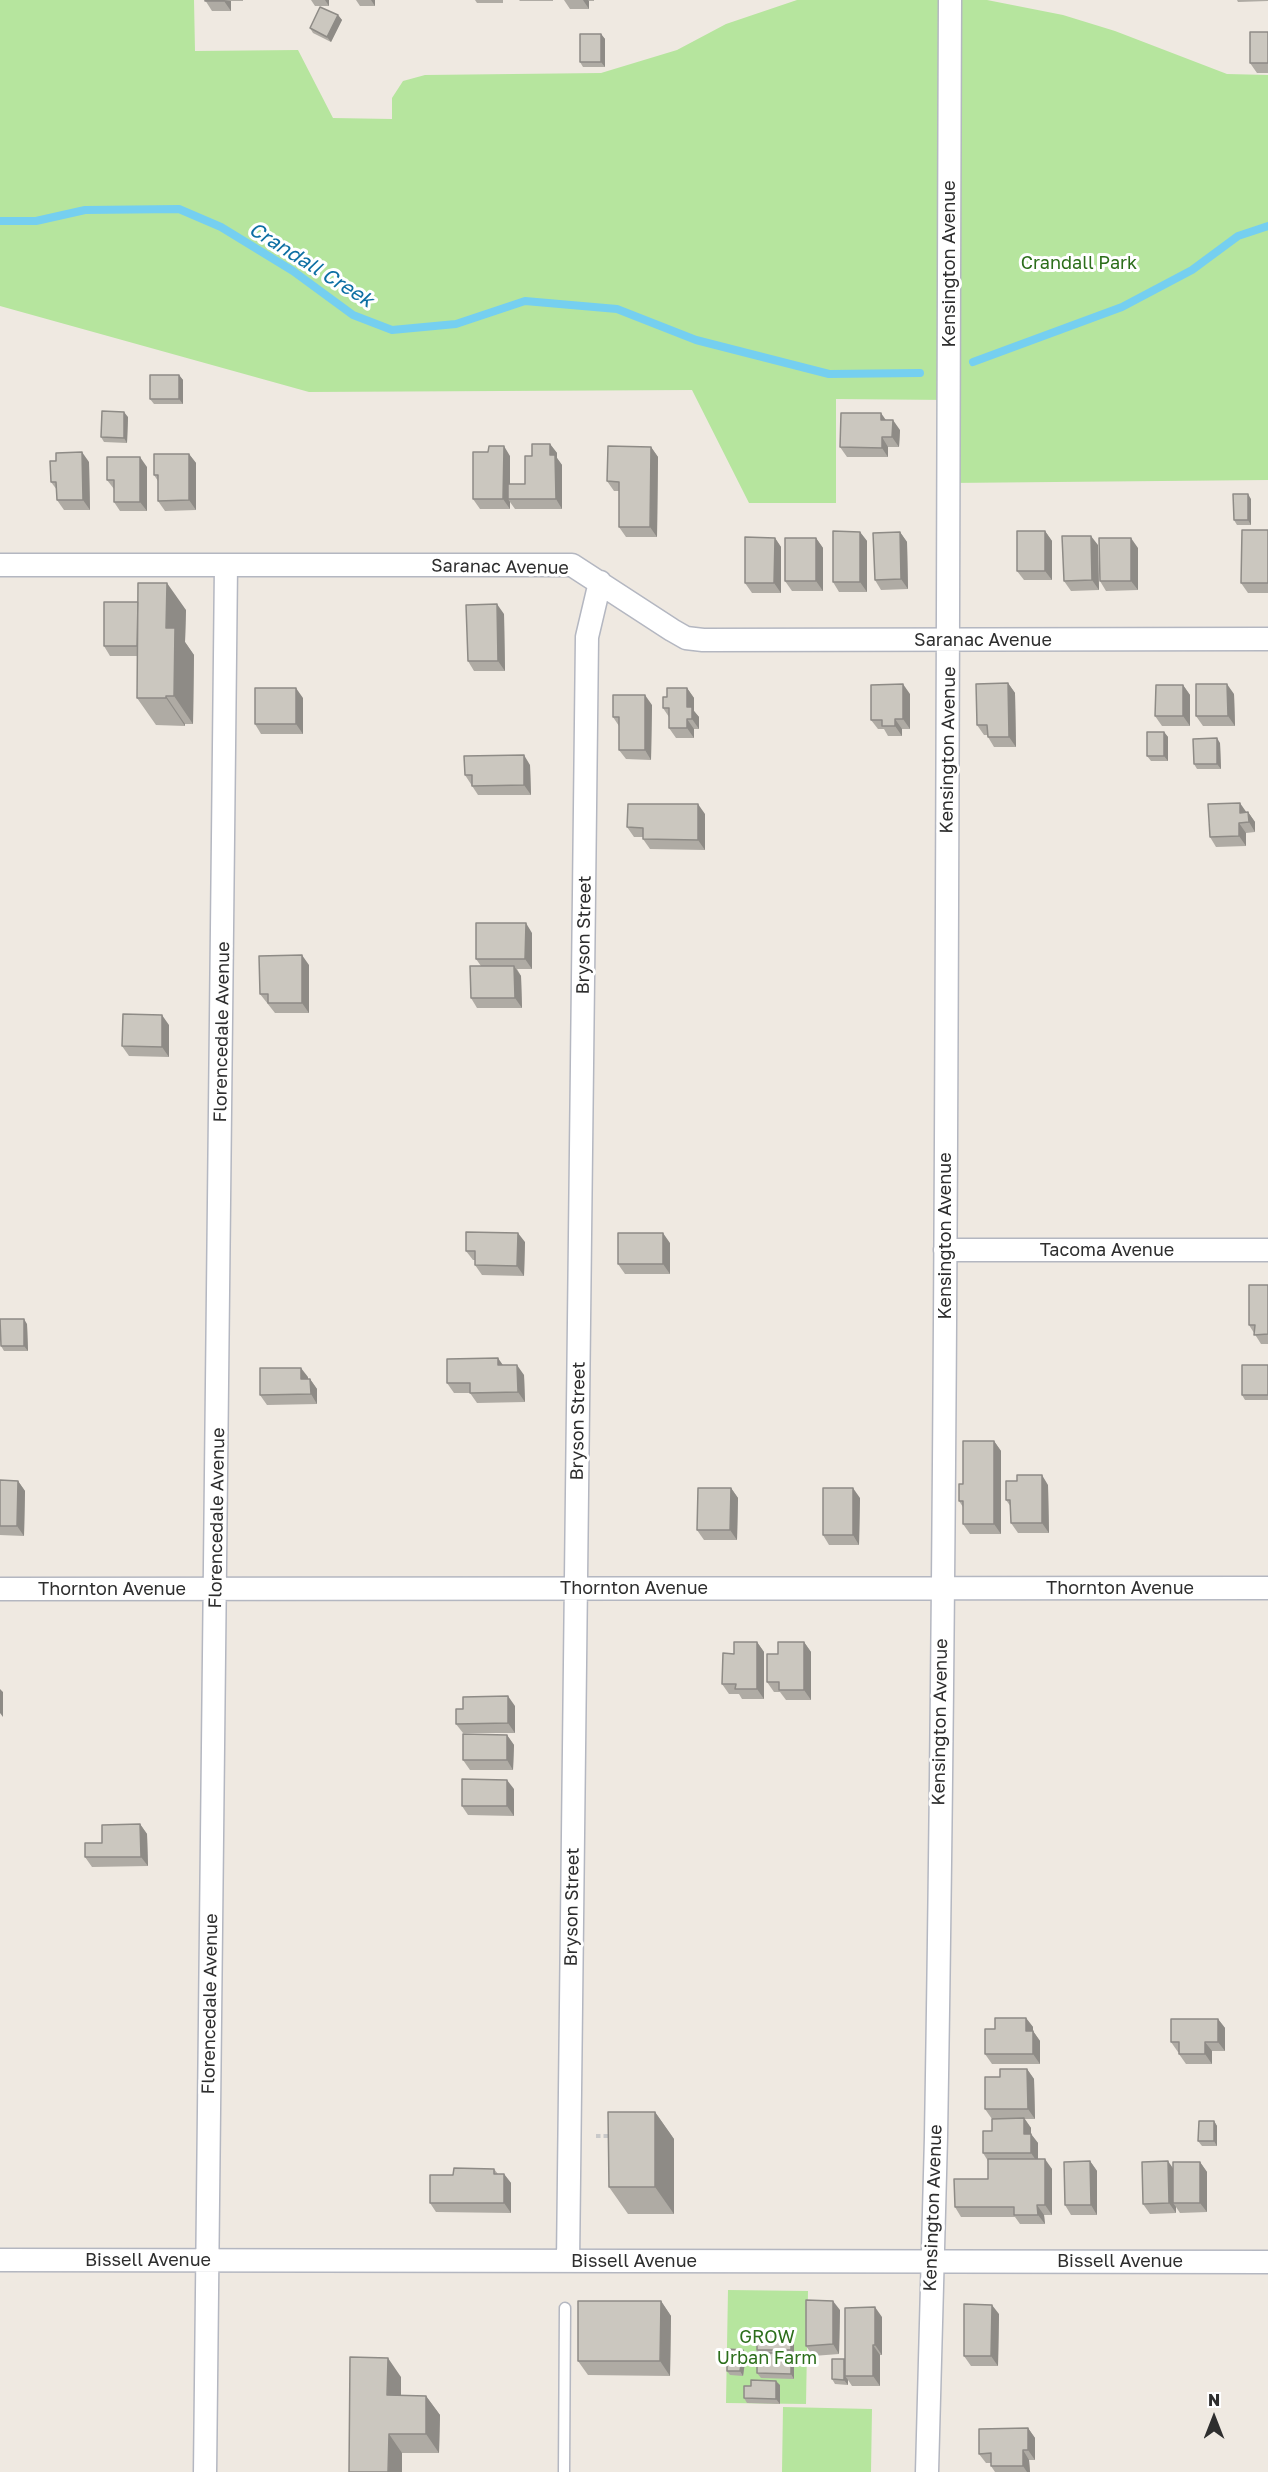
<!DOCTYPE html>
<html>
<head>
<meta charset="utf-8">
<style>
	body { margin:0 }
	#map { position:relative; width:1268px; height:2472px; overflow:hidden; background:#efe9e1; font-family:"Golos Text",sans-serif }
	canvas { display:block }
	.north { position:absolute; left:1184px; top:2388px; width:60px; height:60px; -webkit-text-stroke:4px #fff; paint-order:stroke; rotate:0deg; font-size:16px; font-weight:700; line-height:24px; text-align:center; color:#2e2e2e }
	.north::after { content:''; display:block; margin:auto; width:21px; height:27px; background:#2e2e2e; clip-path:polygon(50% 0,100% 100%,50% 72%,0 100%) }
</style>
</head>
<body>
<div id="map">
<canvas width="1268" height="2472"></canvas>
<div class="north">N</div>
</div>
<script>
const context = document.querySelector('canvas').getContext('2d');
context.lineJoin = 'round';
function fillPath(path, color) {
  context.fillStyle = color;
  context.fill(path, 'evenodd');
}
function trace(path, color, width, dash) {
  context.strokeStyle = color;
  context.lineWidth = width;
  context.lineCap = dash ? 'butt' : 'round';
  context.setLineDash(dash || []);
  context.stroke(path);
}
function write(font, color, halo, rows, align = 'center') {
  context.font = font + ' "Golos Text",sans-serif';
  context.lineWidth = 6;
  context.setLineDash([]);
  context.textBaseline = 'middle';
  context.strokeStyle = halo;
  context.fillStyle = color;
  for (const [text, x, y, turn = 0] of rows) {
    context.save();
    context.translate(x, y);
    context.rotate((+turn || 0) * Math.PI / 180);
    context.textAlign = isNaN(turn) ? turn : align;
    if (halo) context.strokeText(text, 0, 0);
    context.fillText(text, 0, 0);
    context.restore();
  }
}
fillPath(new Path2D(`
	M0,0h194l1,51 103,-1 35,68 59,1v-21l11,-17 22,-6 176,-2 76,-23 49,-26 71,-24h190l76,15 52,16 112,43 41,1v405l-319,3v-83l-113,-1v104h-87l-57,-113 -383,2 -309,-86z
	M728,2290l80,1 -2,113 -80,-1z
	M783,2407l89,2 -1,63h-89z`), '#b6e59e');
trace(new Path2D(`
	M0,221h36l49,-11 94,-1 42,18 72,44 60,44 39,15 64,-6 69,-23 92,8 79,31 133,34 91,-1
	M973,362l149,-55 70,-37 46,-34 30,-10`), '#75cff0', 8);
const lane = new Path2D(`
	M564,2472l1,-164`);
const street = new Path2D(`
	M0,565h572l100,65 14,8 17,2 565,-1
	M945,1250h323
	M0,1589l1268,-1
	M0,2260l1268,2
	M568,2261l19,-1624 13,-55
	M205,2472l21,-1907
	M927,2472c2,-112 7,-223 9,-335 12,-712 11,-1425 14,-2137`);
trace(lane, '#b4b7c1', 13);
trace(street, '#b4b7c1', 25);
trace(new Path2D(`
	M596,2136h17`), '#c9c9c9', 4, [4.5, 3]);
trace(lane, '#fff', 10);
trace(street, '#fff', 22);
fillPath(new Path2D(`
	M205,0h38v1h-12v10h-19z
	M311,0h18v6h-14z
	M356,0h19v6h-15z
	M475,0h28v3h-26z
	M519,0h34v1h-33z
	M564,0h30v1h-5v8h-19z
	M1237,0h31v1l-30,1z
	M338,15l4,5 -11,22 -18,-9 -3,-5z
	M1268,32v41h-11l-7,-10z
	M601,34l4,5v28h-22l-3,-5z
	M179,375l4,5v24h-29l-4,-5z
	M128,417l-1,26 -23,-1 -3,-5z
	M900,430l-1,17h-11v10h-41l-7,-10z
	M550,444l7,9v5l5,7v44h-47l-5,-7v7h-30l-7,-10 37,-43v28h15l7,-28z
	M651,447l7,10 -1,80h-31l-7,-10v-36h-5l-7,-10z
	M189,454l7,9v47l-31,1 -7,-10v-20l-4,-6z
	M89,462l1,48h-26l-7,-10v-10l-6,-8z
	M147,467v44h-27l-6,-9v-13l-7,-9z
	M1251,499v26h-14l-3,-5z
	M1268,530v63h-20l-7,-10z
	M1045,531l7,10v39h-28l-7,-9z
	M860,532l7,9v51h-28l-6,-10z
	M900,532l7,10 1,47 -27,1 -6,-10z
	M775,538l6,9v46h-29l-7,-10z
	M816,538l7,10v43h-31l-7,-10z
	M1098,545l1,45 -28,1 -7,-10z
	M1138,548v42l-32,1 -6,-10z
	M138,602l48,8 -1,32 9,13 -1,69h-8v2l-29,-1 -19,-27v-42h-27l-6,-10z
	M504,614l1,57h-31l-6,-10z
	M1008,683l7,10 1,54h-22l-6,-10 -1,-2h-3l-7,-10z
	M1183,685l7,10v31h-28l-7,-10z
	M687,688l7,10v13l5,6v12h-5v9h-18l-7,-10v-11l-6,-9 4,-11z
	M910,694v35h-8v7h-14l-4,-7h-6l-7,-9z
	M1234,694l1,32h-32l-7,-10z
	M303,698v36h-42l-6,-10z
	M652,705l-1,55 -25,-1 -7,-9v-24l-6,-9z
	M1164,732l4,5v24h-17l-4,-5z
	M1220,743l1,26h-24l-3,-5z
	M530,765l1,30h-53l-13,-20z
	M1247,812h1l7,10v10l-9,1v13l-30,1 -6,-10z
	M705,814v36l-55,-1 -7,-10v-2h-9l-7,-10z
	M532,933v36h-15l4,7 1,32h-45l-6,-10 10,-32 -5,-7z
	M309,965v48h-34l-15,-19z
	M169,1025v32l-40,-1 -7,-10z
	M525,1242l-1,34 -42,-1 -7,-10v-5h-2l-7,-9z
	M670,1243v31h-45l-7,-10z
	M1268,1285v59h-7l-12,-19z
	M27,1324l1,27h-24l-3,-5z
	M503,1365l21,10 1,27 -48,1 -7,-10h-16l-7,-10z
	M1268,1365v35h-23l-3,-5z
	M308,1377v2h2l7,10v15l-50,1 -7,-10z
	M994,1441l7,10v83h-31l-7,-10v-17l-4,-6 4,-17z
	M0,1480l18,1 7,10 -1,45 -24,-1z
	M1048,1485l1,48h-31l-7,-10v-16l-5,-7z
	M731,1488l7,10 -1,42h-33l-7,-10z
	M860,1498l-1,47h-30l-6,-10z
	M757,1642l7,10v47h-22l-3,-5h-10l-7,-10 12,-30z
	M804,1642l7,10v48h-25l-6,-8h-6l-7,-10 11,-28z
	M515,1706v27h-52l-7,-9 7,-15z
	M507,1735l7,10 -1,25h-43l-7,-10z
	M514,1789v27l-46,-1 -6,-9z
	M140,1824l7,10 1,32 -56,1 -7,-10 17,-14z
	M1026,2018l7,9v4l7,10v23h-48l-7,-10 10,-25z
	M1218,2019l7,9v23h-13v13h-26l-7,-10v-2h-1l-7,-10z
	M1027,2069l7,10 1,40h-10l6,9v6l7,9v16l14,10v46h-8l1,9h-25l-5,-7h-54l-6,-10 33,-28v-18l-5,-8 9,-22v-12l-7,-10 15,-32z
	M655,2112l19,27v75h-46l-19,-27z
	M1214,2121l3,5v20h-15l-4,-5z
	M1090,2161l7,10v44h-26l-6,-10z
	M1200,2162l7,10v40l-27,1 -4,-6v6l-26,1 -7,-10 30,-36z
	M494,2169l4,5h6l7,9v30l-75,-1 -6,-9 23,-28z
	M661,2301l10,15 -1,60 -82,-1 -10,-14z
	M840,2310l-1,44 -26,2 -7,-10z
	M999,2314l-1,52h-27l-7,-10z
	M882,2317v38h-2v31h-28l-4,-6v5l-13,-1 -3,-5z
	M794,2335v20h-2l2,3v21l-33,-1 -4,-5 2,-20 -2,-3z
	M746,2355l-3,21 -13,-1 -3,-4z
	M401,2377v18l25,1 14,19 -1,38h-37l-53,19z
	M780,2385v19l-33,-1 -3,-5z
	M1028,2428l7,10v22h-6l1,12h-35l-4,-6v-3h-5l-7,-9z`), '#afaba4');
fillPath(new Path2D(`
	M224,0l7,1v10l-7,-10z
	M325,0h4v6z
	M371,0h4v6z
	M583,0h5l1,1v8z
	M338,15l4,5 -11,22 -4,-5z
	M601,34l4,5v28l-4,-5z
	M179,375l4,5v24l-4,-5z
	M124,412l4,5 -1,26 -3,-5z
	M881,413l7,10 -7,-3z
	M893,420l7,10 -1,17 -7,-10z
	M882,437l6,10v10l-6,-9z
	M550,444l7,9v5l5,7v44l-6,-10 -6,-44z
	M504,446l6,10v43h-2l2,3v7l-7,-10z
	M651,447l7,10 -1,80 -7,-10z
	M82,452l7,10 1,48 -7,-10z
	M189,454l7,9v47l-7,-10z
	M140,457l7,10v44l-7,-9z
	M1248,494l3,5v26l-3,-5z
	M1045,531l7,10v39l-7,-9z
	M860,532l7,9v51l-7,-10z
	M900,532l7,10 1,47 -7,-10z
	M1091,536l7,9 1,45 -7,-10z
	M775,538l6,9v46l-7,-10z
	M816,538l7,10v43l-7,-10z
	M1131,538l7,10v42l-7,-9z
	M167,583l19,27 -1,32 9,13 -1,69 -19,-28 -8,-68z
	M497,604l7,10 1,57 -7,-10z
	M1008,683l7,10 1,54 -7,-10z
	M903,684l7,10v35l-7,-10z
	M1227,684l7,10 1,32 -7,-10z
	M1183,685l7,10v31l-7,-10z
	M296,688l7,10v36l-7,-10z
	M687,688l7,10v13l5,6v12l-7,-10 -5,-12z
	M645,695l7,10 -1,55 -6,-10z
	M166,696l19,28v2l-19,-28z
	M687,719l7,10v9l-7,-10z
	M895,719l7,10v7l-7,-10z
	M1164,732l4,5v24l-4,-5z
	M1217,738l3,5 1,26 -4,-5z
	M524,755l6,10 1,30 -7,-10z
	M1240,803l7,10h-7z
	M698,804l7,10v36l-7,-10z
	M1248,812l7,10v10l-6,-10z
	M1239,823l7,10v13l-7,-10z
	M526,923l6,10v36l-7,-10z
	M302,955l7,10v48l-7,-10z
	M514,966l7,10 1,32 -7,-10z
	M162,1015l7,10v32l-7,-10z
	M518,1233l7,9 -1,34 -7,-10z
	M663,1233l7,10v31l-7,-10z
	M24,1319l3,5 1,27 -4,-5z
	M498,1358l7,10 -7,-3z
	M517,1365l7,10 1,27 -7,-10z
	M301,1368l7,9v12l-7,-10z
	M310,1379l7,10v15l-6,-10z
	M994,1441l7,10v83l-7,-10z
	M1042,1475l6,10 1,48 -7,-10z
	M18,1481l7,10 -1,45 -7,-10z
	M731,1488l7,10 -1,42 -7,-10z
	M853,1488l7,10 -1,47 -6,-10z
	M757,1642l7,10v47l-7,-10z
	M804,1642l7,10v48l-7,-10z
	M0,1689l3,3v25l-3,-4z
	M508,1696l7,10v27l-7,-10z
	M507,1735l7,10 -1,25 -6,-10z
	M507,1780l7,9v27l-7,-10z
	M140,1824l7,10 1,32 -7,-9z
	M1026,2018l7,9v14l-7,-10z
	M1218,2019l7,9v23l-7,-9z
	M1033,2031l7,10v23l-7,-10z
	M1205,2042l7,9v13l-7,-10z
	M1027,2069l7,10 1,40 -7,-10z
	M655,2112l19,27v75l-19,-27z
	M1024,2118l7,10v15l-7,-9z
	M1214,2121l3,5v20l-3,-5z
	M1031,2134l7,9v20l-7,-10z
	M1045,2159l7,10v46l-7,-10z
	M1090,2161l7,10v44l-6,-10z
	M1168,2161l7,10 -2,32 3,4v6l-7,-10z
	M1200,2162l7,10v40l-7,-9z
	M504,2174l7,9v30l-7,-10z
	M1037,2205l7,10 1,9 -7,-9z
	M661,2301l10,15 -1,60 -10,-15z
	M833,2301l7,9 -1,44 -6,-10z
	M992,2305l7,9 -1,52 -7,-10z
	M875,2307l7,10v38l-7,-10z
	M791,2330l3,5v20l-3,-5z
	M873,2345l7,10v31l-7,-10z
	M743,2350l3,5 -3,21 -3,-5z
	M791,2353l3,5v21l-3,-5z
	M388,2358l13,19v37l-14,-19z
	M844,2359l4,4 -3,13 3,4v5l-4,-5z
	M776,2381l4,4v19l-4,-5z
	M426,2396l14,19 -1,38 -13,-19z
	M1028,2428l7,10v22l-7,-10z
	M389,2434l13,19v19h-14z
	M1023,2450l6,10 1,12h-3l-4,-6z`), '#8e8b86');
const building = new Path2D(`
	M205,0h19v1h-19z
	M320,7l18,8 -11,22 -17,-9z
	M1250,32h18v31h-18z
	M580,34h21v28h-21z
	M150,375h29v24h-29z
	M102,411l22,1v26l-23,-1z
	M841,413h40v7h12l-1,17h-10v11l-42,-1z
	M532,444h18v11h5l1,44h-48v-15h17v-28h7z
	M489,446h15l-1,53h-30v-47h15z
	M608,446l43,1 -1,80h-31v-45l-12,-1z
	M82,452l1,48h-26l-1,-18h-5l-1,-21h6v-8z
	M154,454h35v46l-31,1v-26h-4z
	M107,457h33v45h-26v-22h-7z
	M1233,494h15v26h-14z
	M1242,530h26v53h-27z
	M833,531l27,1v50h-27z
	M1017,531h28v40h-28z
	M900,532l1,47 -26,1 -2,-47z
	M1062,536h29l1,44 -28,1z
	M745,537l30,1 -1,45h-29z
	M785,538h31v43h-31z
	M1099,538h32v43h-31z
	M138,583h29l-1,45h9l-1,68h-8v2h-29z
	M104,602h34l-1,44h-33z
	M497,604l1,57h-30l-2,-56z
	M1008,683l1,54h-21l-1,-12h-10l-1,-41z
	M903,684v35h-8v7h-13v-6h-11v-35z
	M1196,684h31l1,32h-32z
	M1156,685h27v31h-28z
	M255,688h41v36h-41z
	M667,688h20v19h5v12h-5v9h-18v-20h-6v-11h4z
	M613,695h32v55h-26v-33h-6z
	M1147,732h17v24h-17z
	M1217,738v26h-23l-1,-25z
	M524,755v30l-52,1v-11h-7l-1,-19z
	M1240,803v10l8,-1 1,10 -10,1v13l-29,1 -2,-33z
	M628,804h70v36l-55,-1v-11l-16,-1z
	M476,923h50l-1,36h-49z
	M302,955v48h-34v-9h-8l-1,-38z
	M470,966h44l1,32h-44z
	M123,1014l39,1v32l-40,-1z
	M466,1232l52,1 -1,33 -42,-1v-14h-9z
	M618,1233h45v31h-45z
	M1249,1285h19v49l-14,1 1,-10h-6z
	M0,1319h24v27h-23z
	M498,1358v7h19l1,27 -48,1v-10h-23v-24z
	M1242,1365h26v30h-26z
	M260,1368h41v11h9l1,15 -51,1z
	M963,1441h31v83h-31v-23h-4v-17h4z
	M1017,1475h25v48h-31l-1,-23h-4v-19h11z
	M0,1480l18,1 -1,45h-17z
	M698,1488h33l-1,42h-33z
	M823,1488h30v47h-30z
	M734,1642h23v47h-22l1,-5h-14l1,-31 11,1z
	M778,1642h26v48h-25v-8h-12v-28h11z
	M508,1696v27l-52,1v-15h7v-12z
	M463,1734l44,1v25h-44z
	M462,1779l45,1v26h-45z
	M140,1824l1,33h-56v-14h17v-18z
	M995,2018h31v13h7v23h-48v-25h10z
	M1171,2019h47v23h-13v12h-26v-12h-8z
	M1000,2069h27l1,40h-43v-32h15z
	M608,2112h47v75h-46z
	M1024,2118v16h7v19h-48v-22h9v-12z
	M1199,2121h15v20h-16z
	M988,2159h57v46h-8l1,10h-24v-8h-59l-1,-28h34z
	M1090,2161l1,44h-26l-1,-43z
	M1168,2161l1,42 -26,1 -1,-42z
	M1173,2162h27v41h-27z
	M454,2168l40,1v5h10v29h-74v-28h23z
	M806,2300l27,1v43l-27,2z
	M578,2301h83l-1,60h-82z
	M964,2304l28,1 -1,51h-27z
	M875,2307v38h-2v31h-28v-68z
	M757,2330h34v20h-34z
	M727,2349l16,1 -3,21h-13z
	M757,2353h34v21l-34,-1z
	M350,2357l38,1 -1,37 39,1v38h-37l-1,38h-39z
	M832,2359h12v21l-12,-1z
	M751,2380l25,1v18l-32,-1v-12h7z
	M1028,2428v22h-5v16h-32v-13l-12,1v-25z`);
fillPath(building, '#cbc7bf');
trace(building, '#8e8b86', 1.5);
write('18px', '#2c6e1b', '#fff', [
	["Crandall Park",1079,263],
	["GROW",767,2337],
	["Urban Farm",767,2358]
]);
write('18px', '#2e2e2e', '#fff', [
	["Kensington Avenue",949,264,-90],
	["Saranac Avenue",500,567,1],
	["Saranac Avenue",983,640],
	["Kensington Avenue",948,750,-89],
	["Bryson Street",584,935,-89],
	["Florencedale Avenue",222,1032,-89],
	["Kensington Avenue",945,1236,-90],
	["Tacoma Avenue",1107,1250],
	["Bryson Street",578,1421,-89],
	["Florencedale Avenue",217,1518,-89],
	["Thornton Avenue",634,1588],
	["Thornton Avenue",1120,1588],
	["Thornton Avenue",112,1589],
	["Kensington Avenue",940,1722,-89],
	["Bryson Street",572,1907,-89],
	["Florencedale Avenue",210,2004,-89],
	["Kensington Avenue",933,2208,-88],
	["Bissell Avenue",148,2260],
	["Bissell Avenue",634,2261],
	["Bissell Avenue",1120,2261]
]);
write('italic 20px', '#0d6fa3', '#fff', [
	["Crandall Creek",311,265,32]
]);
</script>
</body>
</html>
